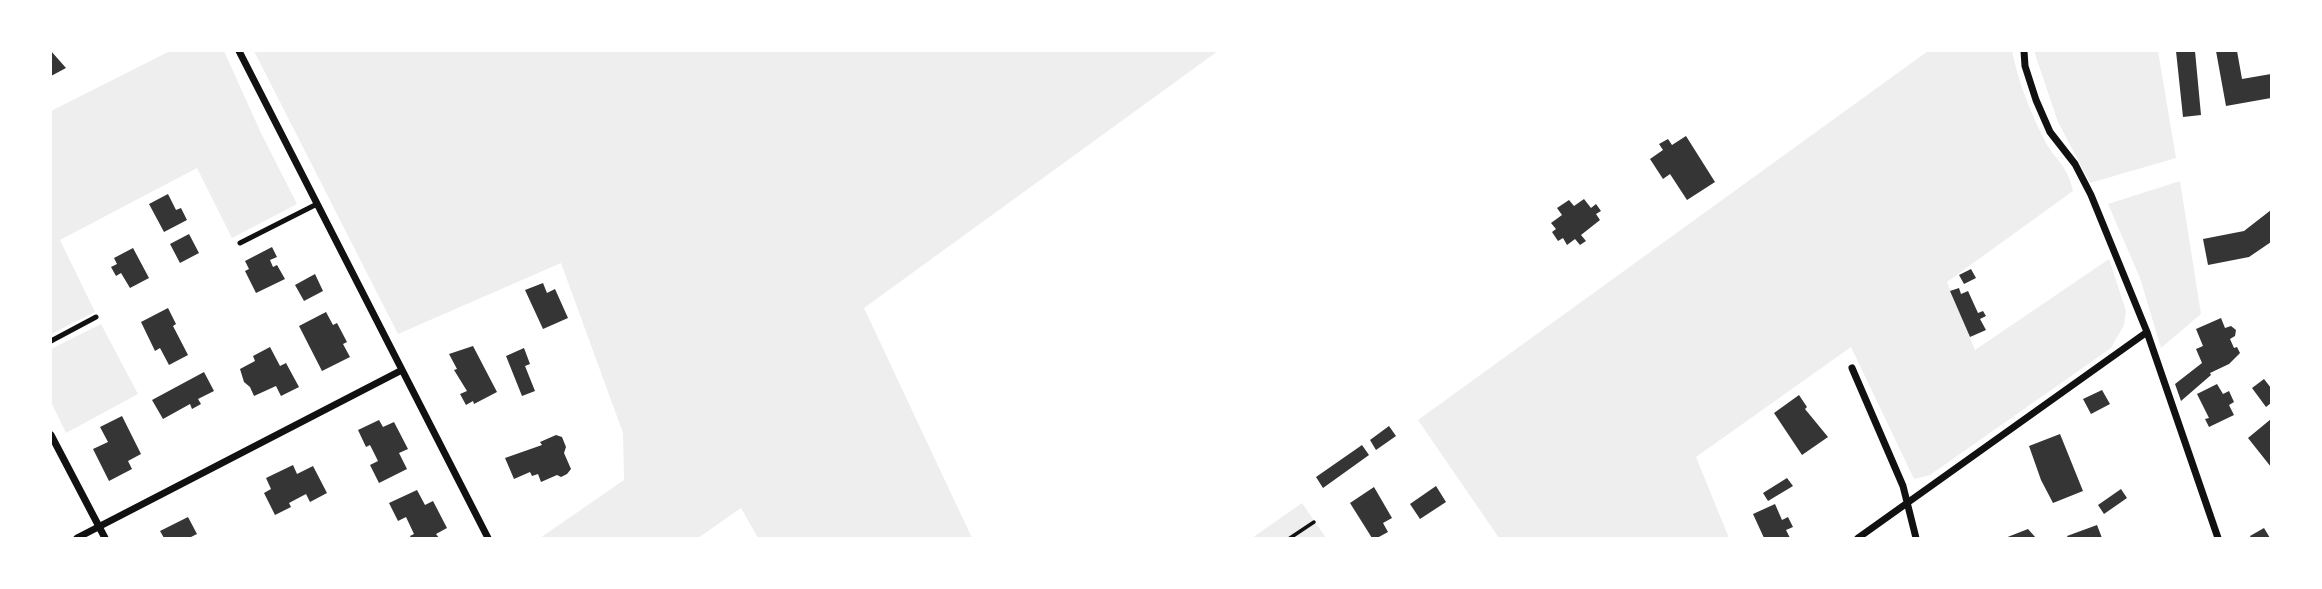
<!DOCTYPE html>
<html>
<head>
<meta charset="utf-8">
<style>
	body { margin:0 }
	#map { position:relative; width:2322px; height:589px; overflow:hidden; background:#fff; font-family:Literata,serif }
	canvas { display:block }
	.frame { position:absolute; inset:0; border:52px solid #fff; pointer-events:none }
</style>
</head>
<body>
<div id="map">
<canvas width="2322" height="589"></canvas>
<div class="frame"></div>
</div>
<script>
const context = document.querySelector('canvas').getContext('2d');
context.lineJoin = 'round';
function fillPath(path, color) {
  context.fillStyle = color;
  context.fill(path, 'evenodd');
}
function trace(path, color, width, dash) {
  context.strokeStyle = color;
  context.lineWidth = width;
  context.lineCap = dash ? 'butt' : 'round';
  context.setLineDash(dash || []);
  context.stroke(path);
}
fillPath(new Path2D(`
	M170,51h54l37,82 36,71 -65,34 -35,-70 -137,72 35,72 -44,22v-223z
	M254,51h964l-354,257 108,230h-214l-17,-30 -43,30h-158l84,-58 -1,-47 -62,-170 -163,71z
	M1928,51h84c6,30 18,60 32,88 11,22 23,24 29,52l-126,91 28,68 134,-91 17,52 -2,14 -13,23 -181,127 -16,4 -63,-132 -155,110 33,81h-230l-81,-118z
	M2034,51h124l18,107 -86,25 -32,-61z
	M2180,181l21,133 -40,34 -21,-70 -32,-74z
	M101,324l37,70 -72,39 -15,-31v-53z
	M1302,503l24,35h-74z`), '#eee');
fillPath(new Path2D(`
	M51,51l15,17 -15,8z
	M2176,51h19l6,64 -18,2z
	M2216,51h21l5,28 29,-5v24l-45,8z
	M1686,136l29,46 -28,18 -17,-26 -7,5 -13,-20 13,-9 -4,-6 9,-5 4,6z
	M168,194l8,16 5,-2 6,12 -23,12 -15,-28z
	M1584,199l7,9 5,-4 5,7 -5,3 4,6 -19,15 5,6 -6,4 -5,-6 -8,6 -4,-7 -5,3 -6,-9 4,-3 -5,-6 11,-8 -5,-7 12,-8 5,6z
	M2271,210v32l-22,15 -41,8 -5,-26 41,-8z
	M189,234l10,19 -19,10 -10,-19z
	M272,247l5,10 -7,3 3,7 4,-2 8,14 -29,14 -11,-22 4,-2 -4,-8z
	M133,248l16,30 -19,10 -9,-15 -5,3 -5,-9 6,-3 -3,-6z
	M1971,269l5,9 -12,6 -5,-9z
	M315,274l8,17 -19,10 -9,-16z
	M543,283l4,10 8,-4 13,29 -25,11 -18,-39z
	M1959,288l2,6 7,-3 10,22 5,-2 3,5 -6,3 6,11 -16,7 -20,-46z
	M168,308l8,16 -3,2 15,29 -19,10 -9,-17 -5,3 -14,-29z
	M326,312l7,13 4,-2 10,19 -4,2 7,13 -28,14 -23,-45z
	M2221,318l4,10 6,-2 5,4 -1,6 -5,3 4,9 3,-1 3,6 -11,11 -19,9 1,2 -30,26 -6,-17 27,-21 -6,-14 7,-3 -7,-17z
	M473,346l24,46 -23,12 -1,-3 -7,4 -6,-11 7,-3 -13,-21 3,-1 -8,-15z
	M270,347l10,19 6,-3 13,24 -18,9 -5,-10 -22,10 -4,-9 -6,-5 -4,-13 15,-8 -2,-5z
	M524,348l6,16 -5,2 10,25 -13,5 -16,-40z
	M204,372l10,19 -16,8 3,5 -9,5 -2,-5 -27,15 -11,-19z
	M2264,379l7,9v15l-5,4 -14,-19z
	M2217,384l6,10 6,-3 5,11 -5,3 5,10 -25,12 -4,-8 4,-1 -12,-24z
	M2102,390l8,14 -19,10 -8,-15z
	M1799,395l8,12 -2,2 23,28 -26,18 -28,-42z
	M122,416l19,38 -13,7 4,8 -23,12 -16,-32 15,-7 -8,-15z
	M2271,419v48l-23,-29z
	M379,420l4,7 11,-5 14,27 -9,4 8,16 -28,14 -9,-18 8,-4 -8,-16 -4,2 -8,-17z
	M1389,426l7,10 -20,14 -6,-10z
	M2060,434l23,57 -30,12 -12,-23 -12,-34z
	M556,435l6,2 4,10 -2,6 7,16 -4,5 -6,3 -4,-2 -16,7 -3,-8 -6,2 -2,-4 -16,7 -9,-21 37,-13 -2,-3z
	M1362,445l7,10 -46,33 -7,-11z
	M293,465l4,9 16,-8 14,27 -17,9 -4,-8 -17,9 2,4 -16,8 -11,-22 7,-4 -5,-11z
	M1787,478l6,8 -25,15 -5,-8z
	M1436,486l10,16 -26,17 -10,-15z
	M1374,487l18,31 -9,5 5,9 -11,6h-5l-22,-35z
	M2121,489l6,9 -23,16 -6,-9z
	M417,490l8,15 8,-4 14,27 -11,6 3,4h-28l-1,-2 4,-2 -8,-17 -8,4 -9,-18z
	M1775,504l7,16 6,-3 5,10 -7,3 4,8h-26l-11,-24z
	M188,517l9,17 -8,4h-25l-4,-7z
	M2097,525l5,13h-34l-1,-2z
	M2264,528l6,10h-19l-1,-2z
	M2028,529l8,9h-31z`), '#353535');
trace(new Path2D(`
	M1290,538l24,-16`), '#111', 3.5);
trace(new Path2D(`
	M240,243l77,-39
	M51,341l45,-24`), '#111', 5);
trace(new Path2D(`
	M239,51l249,487
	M2024,51l1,15 11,34 14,32 25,32 16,31 56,137 71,206
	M1852,368l51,118 13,52
	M51,435l54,103
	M77,538l325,-168
	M1858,538l289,-206`), '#111', 7);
</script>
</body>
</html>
